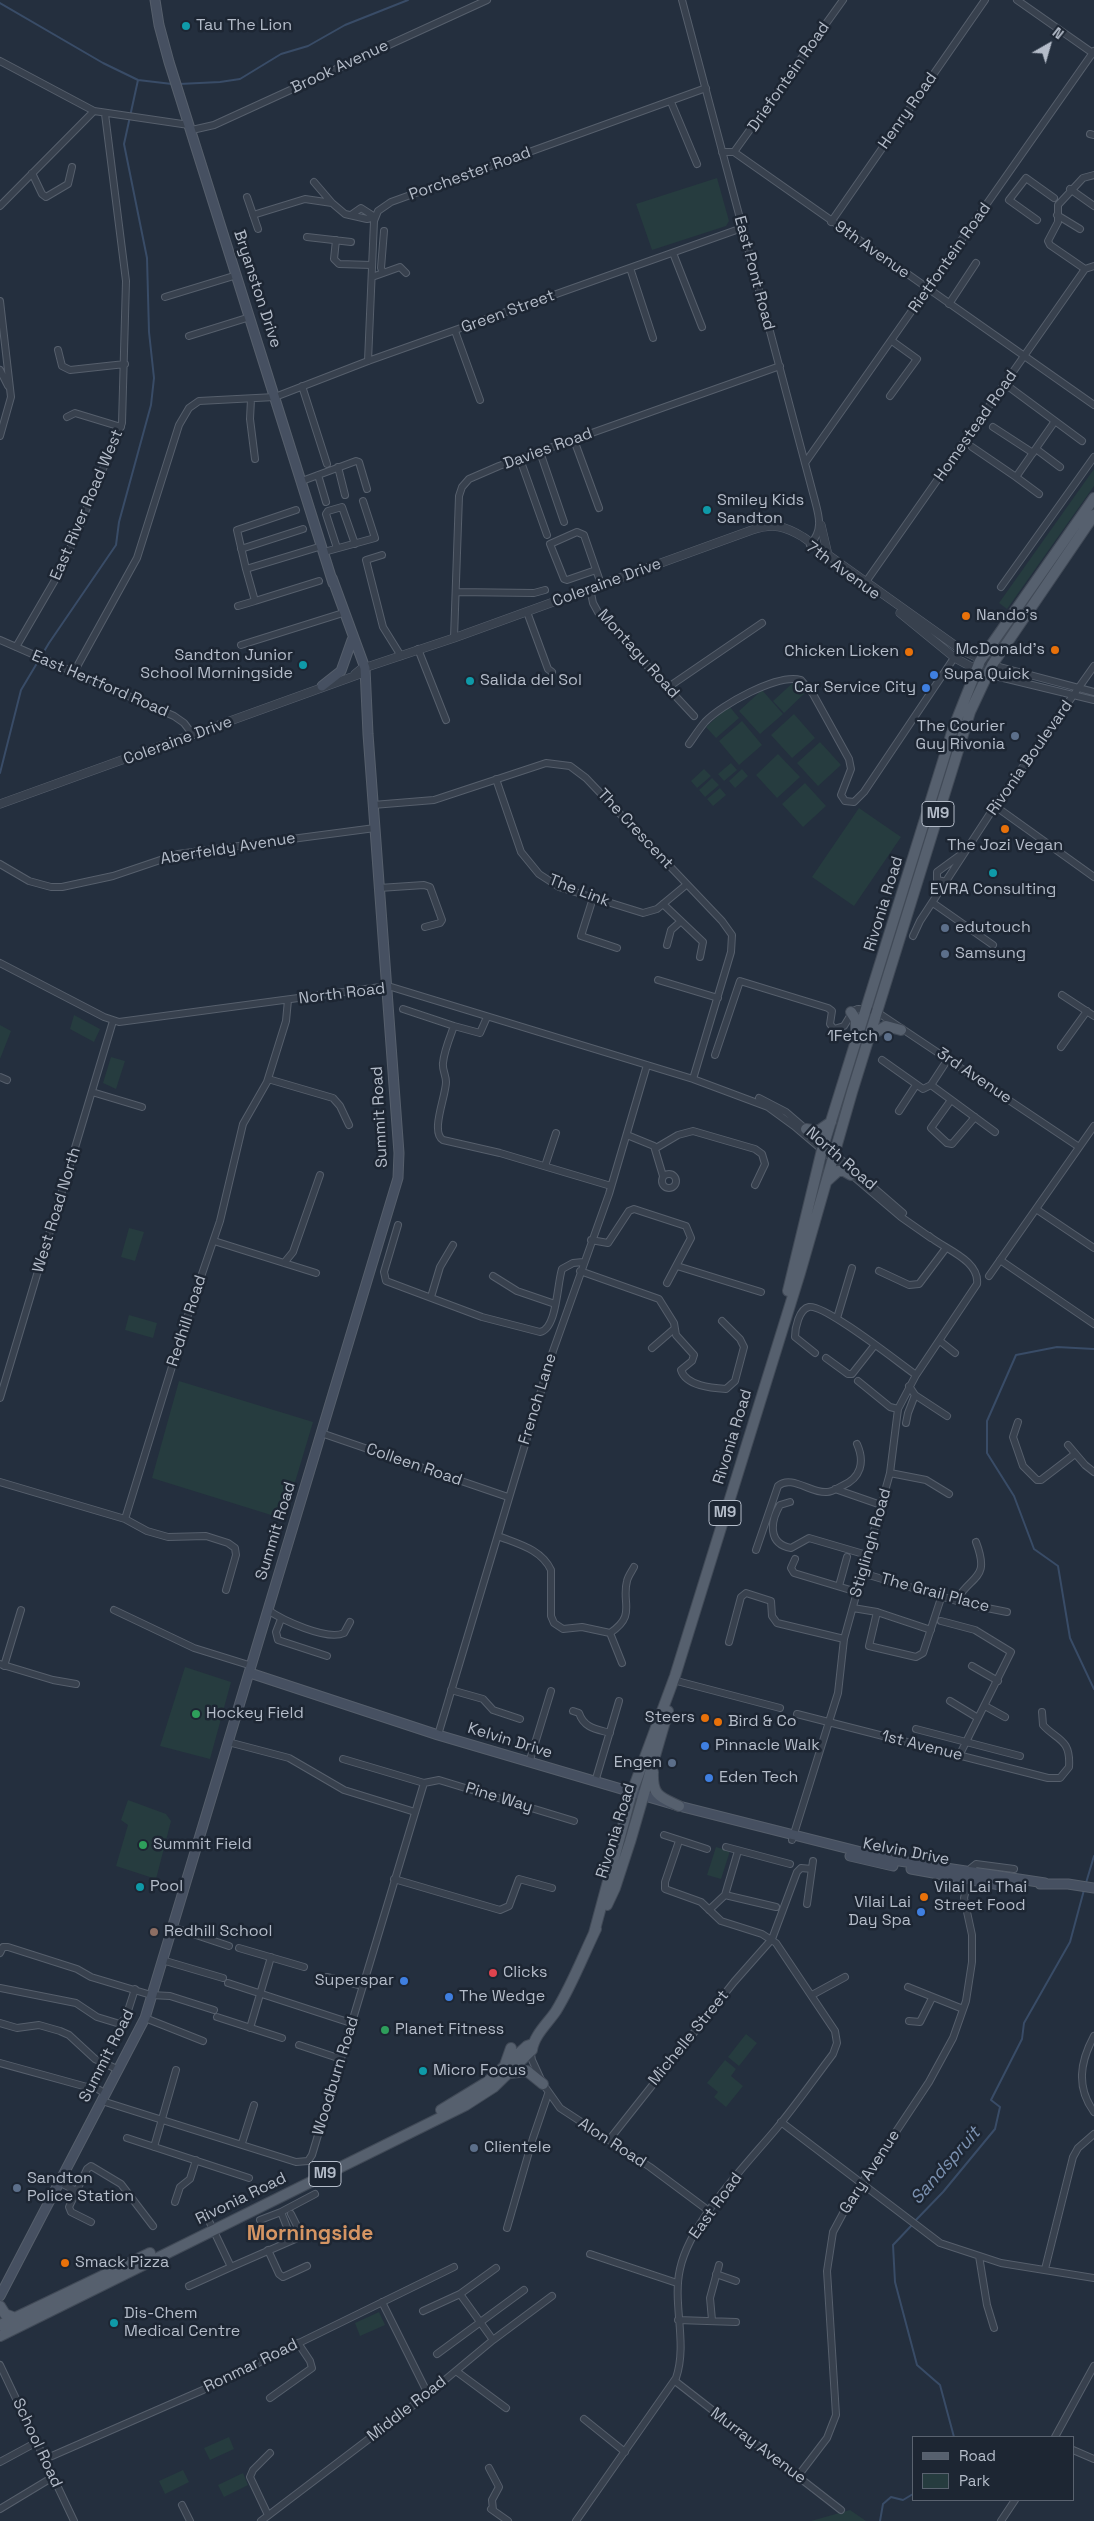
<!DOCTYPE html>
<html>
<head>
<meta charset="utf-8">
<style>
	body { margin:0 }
	#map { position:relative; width:1094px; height:2521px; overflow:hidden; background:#242f3e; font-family:"Space Grotesk",sans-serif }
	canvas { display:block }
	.legend { position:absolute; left:912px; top:2436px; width:162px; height:65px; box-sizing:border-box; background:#1d2633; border:1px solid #59626f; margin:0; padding:6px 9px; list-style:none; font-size:15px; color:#b4bcc9 }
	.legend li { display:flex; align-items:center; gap:10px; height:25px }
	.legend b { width:25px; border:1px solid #59626f }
	.north { position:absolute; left:1024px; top:20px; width:50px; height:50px; -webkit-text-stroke:4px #1d2633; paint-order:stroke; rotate:38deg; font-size:14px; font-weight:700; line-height:20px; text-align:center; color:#b4bcc9 }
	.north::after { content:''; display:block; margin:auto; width:18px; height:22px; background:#b4bcc9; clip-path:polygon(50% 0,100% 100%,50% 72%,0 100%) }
</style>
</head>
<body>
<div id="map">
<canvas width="1094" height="2521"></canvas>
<ul class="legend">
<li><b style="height:6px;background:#56606e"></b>Road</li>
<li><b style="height:14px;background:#263c3f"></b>Park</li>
</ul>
<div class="north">N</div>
</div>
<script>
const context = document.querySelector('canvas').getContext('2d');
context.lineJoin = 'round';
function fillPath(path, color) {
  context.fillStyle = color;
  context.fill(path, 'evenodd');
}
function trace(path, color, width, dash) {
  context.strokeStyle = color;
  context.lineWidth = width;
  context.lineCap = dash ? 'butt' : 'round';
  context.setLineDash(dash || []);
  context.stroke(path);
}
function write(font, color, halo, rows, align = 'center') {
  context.font = font + ' "Space Grotesk",sans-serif';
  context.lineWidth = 5;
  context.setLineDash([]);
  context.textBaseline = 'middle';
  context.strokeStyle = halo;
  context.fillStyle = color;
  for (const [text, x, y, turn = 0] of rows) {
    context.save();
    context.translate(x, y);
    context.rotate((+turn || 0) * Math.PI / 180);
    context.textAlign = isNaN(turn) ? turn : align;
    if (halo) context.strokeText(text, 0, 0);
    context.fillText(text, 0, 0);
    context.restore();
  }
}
fillPath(new Path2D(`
	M717,178l12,43 -3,5 -74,24 -16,-46z
	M1094,469v17l-87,123 -8,-6z
	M796,680l10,12 -22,21 -11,-12z
	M762,690l21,24 -23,20 -21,-23z
	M729,706l10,12 -23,20 -10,-11z
	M794,714l21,24 -23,20 -21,-23z
	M742,721l20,24 -23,20 -20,-24z
	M820,742l21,23 -23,21 -21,-23z
	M778,754l22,23 -23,21 -21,-23z
	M731,763l6,7 -13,11 -6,-7z
	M704,769l7,7 -14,12 -6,-7z
	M742,769l6,7 -13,12 -6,-7z
	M712,778l7,7 -14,12 -6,-7z
	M805,783l21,23 -23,21 -21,-23z
	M720,788l6,7 -13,11 -6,-7z
	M859,808l42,29 -47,69 -42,-29z
	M74,1015l26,14 -6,13 -24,-13z
	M0,1025l11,6 -11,28z
	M111,1057l14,4 -9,28 -13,-6z
	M129,1228l15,4 -9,29 -14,-4z
	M129,1315l28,8 -4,15 -28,-8z
	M179,1381l134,41 -29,97 -132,-41z
	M185,1667l46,15 -21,77 -50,-13z
	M128,1800l38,14 5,7 -15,58 -40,-13 12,-41 -7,-5z
	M716,1847l14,4 -9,28 -14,-4z
	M746,2034l11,9 -18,23 -11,-9z
	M725,2060l11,9 -5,7 12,10 -17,21 -12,-10 4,-5 -11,-9z
	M379,2312l6,13 -25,11 -5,-13z
	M229,2437l5,12 -24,11 -6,-12z
	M183,2470l6,12 -24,12 -6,-13z
	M243,2473l5,12 -24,12 -6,-12z
	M850,2510l16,11h-55z`), '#263c3f');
trace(new Path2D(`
	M0,3l103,60 35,17 34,4
	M179,84l41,-2 20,-3 41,-25 27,-8 37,-21 63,-25
	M0,773l21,-83 28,-47 67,-98 3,-23 32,-117 3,-27 -5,-46 -2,-74 -23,-114 14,-64
	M1094,1349l-37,-2 -41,8 -29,66v32l27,43 20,53 24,17 12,72 24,51
	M1086,1883l8,-27
	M915,2221l28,-29 52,-63 5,-22 -9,-7 31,-61 2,-16 46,-81 14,-52
	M912,2225l-19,20 2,37 22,83 23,20 14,52
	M880,2521l3,-17 8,-7 12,3 10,-6`), '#394c67', 2);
const minor = new Path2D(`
	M682,0l132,497c5,19 10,32 -4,48
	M1017,0l77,54
	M0,61l94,50 95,14
	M671,102l26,62
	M192,130l22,-5 273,-125
	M1090,134l4,1
	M722,152h12l360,253
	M734,152l109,-152
	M32,173l10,21 4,3 22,-13 4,-17
	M314,182l18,21
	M1070,189l24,17
	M247,197l11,32
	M0,206l94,-95
	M253,215l52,-16 27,4 13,11 22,5 8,-2
	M351,215l10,-7 14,9
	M1057,215l23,14
	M1037,220l-28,-20 17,-22 28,20
	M831,222l154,-222
	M307,237l44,5
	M336,240l-2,19 5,5 33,1
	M673,253l29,74
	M630,268l23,70
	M1085,269l-35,-24 -2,-4 10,-19v-17l25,-27 11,-3
	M383,273l-2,-5 3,-37
	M372,277l28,-10 6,6
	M165,297l72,-22
	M0,301l11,96 -11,39
	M949,304l27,-41
	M455,331l25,69
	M189,336l61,-19
	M58,350l4,16 8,4 55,-6
	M368,361l6,-140 4,-10 13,-9 315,-114
	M0,370l8,16
	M1005,384l77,57
	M302,386l25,78
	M890,396l27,-37 -25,-18
	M251,399l-1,20 5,40
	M67,417l8,-4 46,14
	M993,427l40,26
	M574,440l25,68
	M972,447l44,30
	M1036,449l24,18
	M540,452l24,70
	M520,459l27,76
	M805,463l289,-412
	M338,467l7,28
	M318,475l8,27
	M302,481l54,-20 3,1 8,27
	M1039,494l-23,-17 39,-56
	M336,545l-10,-31 2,-3 14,-4 13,37
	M241,549l62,-20
	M324,552l51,-14 -12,-37
	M382,555l-16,5 17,67 18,29
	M246,569l-9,-39 59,-20
	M596,570l-29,10 -3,-1 -14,-35 27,-12 7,3 17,49
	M319,581l-64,20 -9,-32 76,-23
	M863,586l222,-317 9,-3
	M1001,587l93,-130
	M590,588l3,15 6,11 95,102
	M456,592l78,1 11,-3
	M238,606l17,-5
	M527,612l21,57 4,3
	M454,638l5,-142 3,-9 7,-8 30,-13 281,-100
	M0,640l174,76 10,7 9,12
	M241,645l102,-32
	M16,647l46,-79 60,-145 4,-142 -21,-167
	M418,649l28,71
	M992,665l102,27
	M74,672l63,-114 42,-133 10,-17 10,-7 76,-4 93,-36 374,-133
	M987,674l107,26
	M667,688l95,-65
	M689,744c5,-7 10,-15 16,-22 16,-17 73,-49 96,-42l12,14 36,65 2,10 -10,26 4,6 9,1 10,-10 96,-143
	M496,779l25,73 18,22 20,13 84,26 14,-4 29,-24
	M373,805l61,-5 112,-37 24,3 16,12 136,143 10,14 -1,17 -38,127
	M995,806l99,71
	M0,864l29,17 22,6h11l51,-11 65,-22 197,-26
	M947,882l-10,-2v-8l26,-19
	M379,888l45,-3 6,2 12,33 -2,3 -15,4
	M593,898l-12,38 36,12
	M933,903l60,42
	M663,904l40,38 -3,15
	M913,936l7,-15 75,-115 99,-140
	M667,945l4,-15 9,-8
	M0,963l104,54 15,5 269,-36 305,93 75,28 26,19 107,91 30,21
	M658,980l60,18
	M1062,995l32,21
	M403,1009l51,17
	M487,1017l-7,16 -26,-7c-4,11 -10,25 -11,37 -1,6 3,12 3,19 0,14 -16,50 -3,58l57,13 111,33
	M1061,1047l26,-36
	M715,1055l25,-74 88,27 4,3 -2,13 4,5 10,-3c12,-19 8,-20 33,-14l202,135
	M882,1060l41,29 8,-4 17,-26
	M0,1077l7,3
	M268,1079l65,19 7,8 9,19
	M931,1085l64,47
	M92,1092l50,15
	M759,1098l27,14 117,101
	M951,1100l-20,28 16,15 5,1 23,-27
	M899,1111l17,-26
	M627,1135l27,11 9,30
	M656,1148l22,-13 15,-4 62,18 7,5 3,10 -10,21
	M545,1166l11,-33
	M662 1181a7 7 0 1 1 14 0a7 7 0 1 1-14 0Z
	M1036,1209l58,39
	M398,1225l-14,47 2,9 96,36 58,15c17,-3 17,-48 22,-63l11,-6 10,-1
	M591,1240l17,3 21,-32 5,-2 52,17 5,12 -24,45
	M214,1241l102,32
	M1000,1260l94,64
	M284,1263l9,-11 27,-77
	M677,1266l84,26
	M580,1271l79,28 15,24 2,12 18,20 -2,6 -11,9c5,16 31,18 45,19l9,-8 9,-34 -4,-8 -18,-18
	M879,1271l30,14 10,-1 27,-36
	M493,1276l24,15 38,13
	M989,1276l105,-150
	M431,1297l9,-30 13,-22
	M837,1318l15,-50
	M940,1341l15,12
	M652,1348l22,-19
	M815,1353l-20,-16c0,-9 4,-28 14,-30 16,-3 90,56 107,68
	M826,1358l22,16h4l22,-28
	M858,1381l32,26 8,2
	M909,1386l6,9 32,21
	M0,1398l113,-377
	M1018,1422l-5,15 10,29 14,14h4l34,-26
	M906,1423l2,-10 7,-18
	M321,1433l187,64
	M1068,1445l17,20 9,7
	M890,1473l36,7 23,14
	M0,1482l125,37 22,12 21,6 38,-1 22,7 7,5 1,7 -10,35
	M835,1489l46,16
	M790,1502l-10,3c-10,17 -12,39 11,43l18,-10 58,17
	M125,1519l62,-201 33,-97 23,-97 24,-42 19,-61 2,-21
	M498,1536c20,8 43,13 53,34v46l3,7 9,6 19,-2 28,6c27,-18 11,-30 17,-52 1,-5 5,-10 7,-14
	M756,1550l22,-64c13,-12 34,8 49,6 5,0 11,-4 15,-6 19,-8 23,-24 15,-42
	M795,1559l-4,9 3,5 63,19
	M862,1573l105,31 40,8
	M839,1586l8,-29
	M957,1599c16,-25 33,-20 19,-57
	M853,1608l24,4 54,18
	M114,1610l80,38 58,18
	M268,1610c14,10 59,31 76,23l6,-11
	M877,1612l-8,34 47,11 7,-4 19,-58
	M281,1619l-5,13 2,8 49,16
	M941,1621l34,9 36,22 -52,104
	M610,1633l12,30
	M729,1642l12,-45 5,-4 25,8 1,15 5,7 67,16
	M0,1664l53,16 23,4
	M4,1666l17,-56
	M972,1666l26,15
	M673,1680l107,28
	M451,1690l32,9 10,11 27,9
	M950,1701l28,17
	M985,1706l20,11
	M573,1711l6,2c5,15 17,16 31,20
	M797,1714l251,64h12l9,-11c2,-29 -13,-27 -26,-42l-1,-13
	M916,1729l104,27
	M438,1735l115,-384 56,-157 38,-129
	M228,1742l61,16 55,32 71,22
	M343,1759l81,24
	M529,1763l22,-72
	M595,1782l24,-81
	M424,1783l15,-3 135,41
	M664,1835l43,14
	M792,1840l46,-147 6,-54 46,-166 8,-64 18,-34 61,-91c3,-24 -33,-35 -48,-48
	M726,1847l64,17
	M394,1879l106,31 9,-4 10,-27 33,9
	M725,1895l51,12
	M807,1904l6,-43
	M709,1910l16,-15 13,-44
	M172,1927l57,19
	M239,1948l65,19
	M0,1953l3,-6h5l69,22 14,8 60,18 19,1 44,14
	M162,1960l61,18
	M327,1977l36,9
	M228,1983l123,40
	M908,1987l55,22
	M0,1988l76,15 21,14 23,7 6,-7 9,-28
	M812,1995l33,-18
	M217,2017l65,21
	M145,2018l58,23
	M909,2021l11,1 12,-24
	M0,2023l17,5 22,-3 21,6 9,4 26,24 24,11
	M250,2028l21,-71
	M1094,2036c-14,26 -18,51 0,76
	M299,2045l42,14
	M530,2049l2,11 11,24 17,24 90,59 59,44
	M0,2063l87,24 5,-3 11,-21
	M91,2085l15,9
	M102,2101l194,61 12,-1 4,-6 112,-372
	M781,2122l159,121 61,20 93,15
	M127,2138l122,40
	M609,2140l125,-158 38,-43 25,-67 4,-4 11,1
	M242,2143l12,-38
	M154,2147l22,-77
	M59,2182l17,9
	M175,2202l5,-15 10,-8 6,-19
	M291,2214l11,22
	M260,2220l21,-8
	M91,2222l-20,-10 -2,-5 18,-38 4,-3 30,18 32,42
	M210,2223l21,44 71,-31 15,-2
	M507,2228l26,-90 15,-44
	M292,2240l-11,-28 34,-18
	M268,2250l11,24 4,3 24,-11
	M590,2254l87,29
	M979,2256l8,49 7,23
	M1045,2269l28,-112 5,-9 16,-14
	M716,2274l20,7
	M189,2286l42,-19
	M460,2294l33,46
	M382,2302l46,92
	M423,2311l37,-17 36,-26
	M678,2320l58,2
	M712,2320l-2,-22 9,-33
	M437,2354l87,-64
	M0,2365l74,156
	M456,2371l50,37
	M675,2381l166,129
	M270,2398l42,-30 -2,-7 -12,-18
	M584,2419l41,33
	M1055,2437l39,-71
	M1073,2450l21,9
	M45,2459l158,-69 251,-123
	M0,2462l37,-20
	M489,2468l10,19 -7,13 1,10
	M798,2476l29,-38 9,-23 -9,-144 6,-39 15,-28 81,-122 24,-44 13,-37 6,-39v-27l-8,-37 7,-30 5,-4 38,5
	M182,2505l8,16
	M0,2509l53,-32
	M491,2509l17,12
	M268,2515l-18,-38 3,-7 17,-17
	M261,2521l167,-127 65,-54 59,-44
	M576,2521l100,-143c12,-35 -4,-74 4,-109 10,-47 65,-103 96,-140 20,-24 38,-50 57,-75l4,-11 -2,-12 -59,-88 -14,-9 -41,-13 -20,-19 -36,-13v-7l14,-41
	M1001,2521l14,-21`);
const tertiary = new Path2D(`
	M821,525l7,30
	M900,613l55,45 26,14
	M355,674l6,-5 93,-31 298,-108c21,-7 33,-4 51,7l157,112 32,16
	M0,804l360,-130`);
const secondary = new Path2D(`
	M155,0l4,25 10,37 164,521
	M322,686l19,-15 11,-31
	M250,1673l188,62 241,71 214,54 152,23
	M850,1856l43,10
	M911,1869l89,16h17
	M1040,1884h28l26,4
	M0,2296l145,-278 253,-840 1,-25 -31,-419 -3,-66 -33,-90`);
const primary = new Path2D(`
	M851,1012l5,8v13
	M871,1035l15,-9 15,4
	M806,1129l12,2 13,-9
	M827,1181l11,-10h6l7,4
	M788,1291l34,-141 131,-421 27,-68 114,-163
	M653,1772c-1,24 7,25 26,34
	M607,1905l8,-17 15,-46 38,-131
	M594,1933l38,-141 43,-116 125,-403 52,-181 118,-380 22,-47 102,-150
	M505,2065l6,-17
	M511,2073l16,-2 16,13
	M441,2110l46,-28 40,-36 6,-2
	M0,2306l5,8 10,4
	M0,2325l150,-72
	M0,2336l466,-231 28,-18 38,-37c2,-15 16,-27 24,-39 16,-26 27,-55 40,-82`);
trace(minor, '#565f6c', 8);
trace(tertiary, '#565f6c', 9);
trace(secondary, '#565f6c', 11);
trace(primary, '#414a57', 12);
trace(minor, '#38414e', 6);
trace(tertiary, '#38414e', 8);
trace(secondary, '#465061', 9);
trace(primary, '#56606e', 10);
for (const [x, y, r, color] of [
	[186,26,5,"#0f9aa8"],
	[707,510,5,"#0f9aa8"],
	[966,616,5,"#e8710a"],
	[1055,650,5,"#e8710a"],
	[909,652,5,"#e8710a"],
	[303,665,5,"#0f9aa8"],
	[934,675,5,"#3f7fe0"],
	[470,681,5,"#0f9aa8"],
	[926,688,5,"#3f7fe0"],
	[1015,736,5,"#5c6f8a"],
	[1005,829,5,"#e8710a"],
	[993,873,5,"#0f9aa8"],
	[945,928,5,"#5c6f8a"],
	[945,954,5,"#5c6f8a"],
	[888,1037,5,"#5c6f8a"],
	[196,1714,5,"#2e9e5b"],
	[705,1718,5,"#e8710a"],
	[718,1722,5,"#e8710a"],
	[705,1746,5,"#3f7fe0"],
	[672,1763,5,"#5c6f8a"],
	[709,1778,5,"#3f7fe0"],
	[143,1845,5,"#2e9e5b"],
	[140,1887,5,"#0f9aa8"],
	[924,1897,5,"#e8710a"],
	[921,1912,5,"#3f7fe0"],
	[154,1932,5,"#8d6e63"],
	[493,1973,5,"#e0444e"],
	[404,1981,5,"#3f7fe0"],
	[449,1997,5,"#3f7fe0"],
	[385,2030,5,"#2e9e5b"],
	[423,2071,5,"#0f9aa8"],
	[474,2148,5,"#5c6f8a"],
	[17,2188,5,"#5c6f8a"],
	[65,2263,5,"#e8710a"],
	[114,2323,5,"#0f9aa8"]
]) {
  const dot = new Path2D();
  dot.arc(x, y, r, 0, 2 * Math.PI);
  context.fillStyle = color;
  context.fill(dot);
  trace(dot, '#1d2633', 2);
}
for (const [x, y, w] of [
	[938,814,32],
	[725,1513,32],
	[325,2174,32]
]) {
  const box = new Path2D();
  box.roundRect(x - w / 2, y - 12.5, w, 25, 4);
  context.fillStyle = '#1d2633';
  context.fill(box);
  trace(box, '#b4bcc9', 1);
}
write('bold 15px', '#b4bcc9', null, [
	["M9",938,814],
	["M9",725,1513],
	["M9",325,2174]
]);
write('16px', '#b4bcc9', '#1d2633', [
	["Tau The Lion",196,26],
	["Smiley Kids",717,501],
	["Sandton",717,519],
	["Nando's",976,616],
	["McDonald's",1045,650,"right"],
	["Chicken Licken",899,652,"right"],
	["Sandton Junior",293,656,"right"],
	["School Morningside",293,674,"right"],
	["Supa Quick",944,675],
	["Salida del Sol",480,681],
	["Car Service City",916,688,"right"],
	["The Courier",1005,727,"right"],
	["Guy Rivonia",1005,745,"right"],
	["The Jozi Vegan",1005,846,"center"],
	["EVRA Consulting",993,890,"center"],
	["edutouch",955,928],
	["Samsung",955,954],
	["1Fetch",878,1037,"right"],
	["Hockey Field",206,1714],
	["Steers",695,1718,"right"],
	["Bird & Co",728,1722],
	["Pinnacle Walk",715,1746],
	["Engen",662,1763,"right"],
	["Eden Tech",719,1778],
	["Summit Field",153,1845],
	["Pool",150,1887],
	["Vilai Lai Thai",934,1888],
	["Street Food",934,1906],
	["Vilai Lai",911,1903,"right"],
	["Day Spa",911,1921,"right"],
	["Redhill School",164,1932],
	["Clicks",503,1973],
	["Superspar",394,1981,"right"],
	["The Wedge",459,1997],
	["Planet Fitness",395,2030],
	["Micro Focus",433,2071],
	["Clientele",484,2148],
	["Sandton",27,2179],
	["Police Station",27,2197],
	["Smack Pizza",75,2263],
	["Dis-Chem",124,2314],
	["Medical Centre",124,2332]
], 'left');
write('16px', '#b4bcc9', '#1d2633', [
	["Brook Avenue",340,67,-25],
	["Driefontein Road",789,77,-55],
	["Henry Road",908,111,-55],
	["Porchester Road",470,174,-20],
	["9th Avenue",872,250,35],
	["Rietfontein Road",950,258,-55],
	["East Pont Road",754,273,75],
	["Bryanston Drive",257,289,72],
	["Green Street",508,312,-20],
	["Homestead Road",976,426,-55],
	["Davies Road",548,449,-20],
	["East River Road West",87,505,-67],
	["7th Avenue",843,571,36],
	["Coleraine Drive",607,583,-20],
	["Montagu Road",638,654,48],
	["East Hertford Road",100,684,23],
	["Coleraine Drive",178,741,-20],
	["Rivonia Boulevard",1030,758,-55],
	["The Crescent",635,829,47],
	["Aberfeldy Avenue",228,849,-9],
	["The Link",579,891,21],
	["Rivonia Road",884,904,-73],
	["North Road",342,994,-7],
	["3rd Avenue",974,1076,34],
	["Summit Road",380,1117,-93],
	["North Road",841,1159,41],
	["West Road North",57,1210,-73],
	["Redhill Road",187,1321,-72],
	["French Lane",538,1399,-73],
	["Rivonia Road",733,1437,-73],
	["Colleen Road",414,1465,19],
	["Summit Road",276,1531,-73],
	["Stiglingh Road",871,1543,-74],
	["The Grail Place",935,1593,15],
	["Kelvin Drive",510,1741,17],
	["1st Avenue",922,1746,14],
	["Pine Way",499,1798,17],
	["Rivonia Road",616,1831,-73],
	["Kelvin Drive",906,1852,11],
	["Michelle Street",689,2038,-51],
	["Summit Road",107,2056,-63],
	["Woodburn Road",336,2076,-73],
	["Alon Road",612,2143,33],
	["Gary Avenue",870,2172,-57],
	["Rivonia Road",241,2199,-26],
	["East Road",716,2206,-54],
	["Ronmar Road",251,2366,-26],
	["Middle Road",407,2409,-38],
	["School Road",37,2443,65],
	["Murray Avenue",758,2446,37]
]);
write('italic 18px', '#7c92b1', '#1d2633', [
	["Sandspruit",946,2166,-49]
]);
write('bold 21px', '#d59563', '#1d2633', [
	["Morningside",310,2234]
]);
</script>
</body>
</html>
